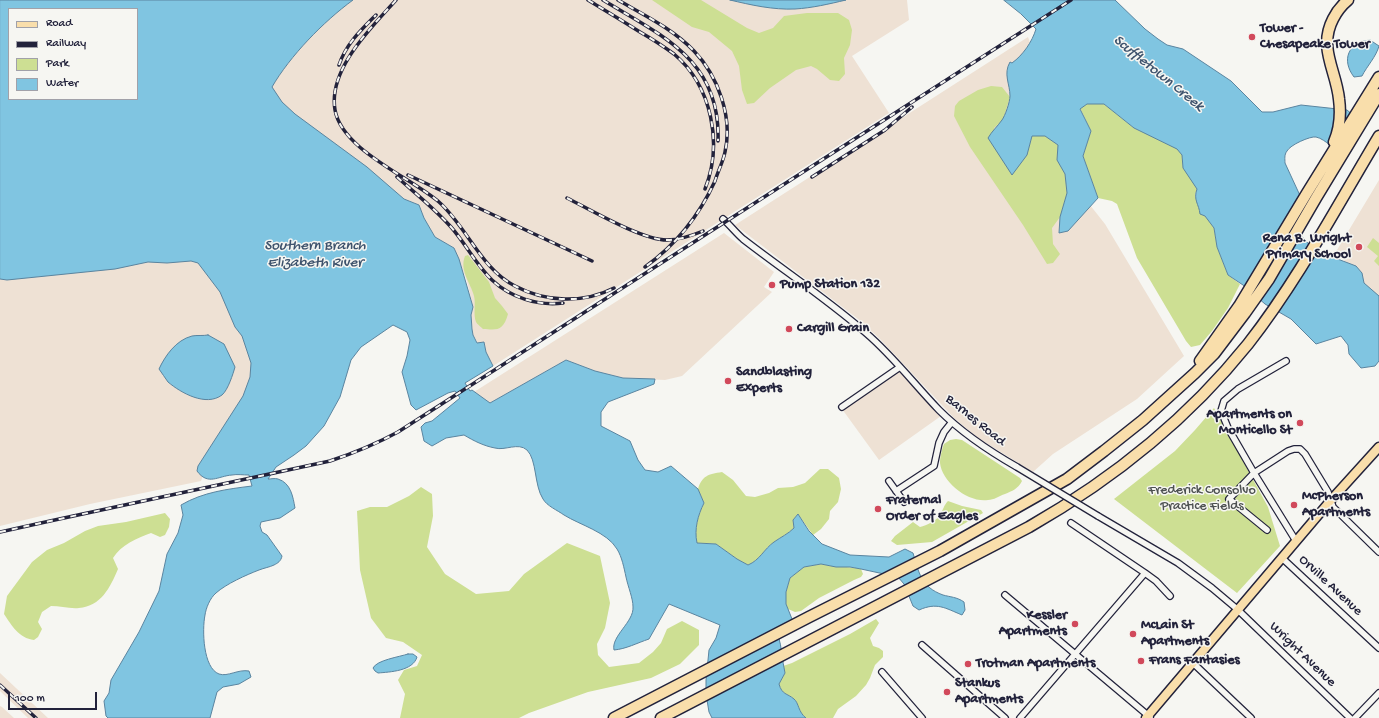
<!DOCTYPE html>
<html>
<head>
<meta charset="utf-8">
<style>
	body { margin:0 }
	#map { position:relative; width:1379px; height:718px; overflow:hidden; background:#f6f6f2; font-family:"Gochi Hand",sans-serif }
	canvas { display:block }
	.legend { position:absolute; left:8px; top:8px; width:130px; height:92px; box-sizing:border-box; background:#f6f6f2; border:1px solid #a1a1a9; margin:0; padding:5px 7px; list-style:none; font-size:12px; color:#22223b }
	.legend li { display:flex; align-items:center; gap:8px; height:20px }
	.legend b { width:20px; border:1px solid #a1a1a9 }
	.scale { position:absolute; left:8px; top:692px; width:89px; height:18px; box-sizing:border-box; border:2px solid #22223b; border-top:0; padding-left:5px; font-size:12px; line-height:14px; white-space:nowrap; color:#22223b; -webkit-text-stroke:3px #f6f6f2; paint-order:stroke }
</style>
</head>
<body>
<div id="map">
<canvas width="1379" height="718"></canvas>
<ul class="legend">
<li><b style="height:5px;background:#f9deab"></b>Road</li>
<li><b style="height:5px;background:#22223b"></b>Railway</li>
<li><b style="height:11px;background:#cddf93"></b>Park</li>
<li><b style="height:11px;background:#80c5e1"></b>Water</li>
</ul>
<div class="scale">100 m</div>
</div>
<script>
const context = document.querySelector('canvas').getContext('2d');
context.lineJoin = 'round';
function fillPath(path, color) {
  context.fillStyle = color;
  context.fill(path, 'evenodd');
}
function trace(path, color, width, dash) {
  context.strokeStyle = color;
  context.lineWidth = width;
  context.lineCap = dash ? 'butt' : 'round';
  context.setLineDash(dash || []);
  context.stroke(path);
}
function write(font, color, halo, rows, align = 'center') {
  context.font = font + ' "Gochi Hand",sans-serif';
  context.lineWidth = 3;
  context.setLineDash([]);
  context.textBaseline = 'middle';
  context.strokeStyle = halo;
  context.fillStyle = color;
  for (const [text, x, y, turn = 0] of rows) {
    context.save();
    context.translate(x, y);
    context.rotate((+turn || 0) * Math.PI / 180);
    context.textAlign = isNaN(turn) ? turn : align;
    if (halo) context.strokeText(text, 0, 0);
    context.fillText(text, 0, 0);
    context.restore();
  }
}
fillPath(new Path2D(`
	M307,0h600l2,20 -57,36 37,57 -396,253 -7,-14 -2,-10 -6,1 -5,-8 -2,-20 2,-8 -6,-26 -13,-33 -19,-11 -11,-19 -5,-13 -15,-6 -101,-71 -50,-58z
	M1028,37l58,163 19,24 79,132 -47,43 -84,55 -20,18 -55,-34 -24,-20 -74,-79 -22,-20 -123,-94z
	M1379,180v119l-19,-19 -17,-21 -9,-4z
	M159,190l63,98 44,93 -56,76 -9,24 -111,23 -90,22v-307z
	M724,233l50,39 -10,15 8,5 -90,84 -17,4 -42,-2 -28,-7 -29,-11 -76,43 -8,1 -8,-12z
	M899,370l42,46 -62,44 -37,-51z
	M0,673l48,45h-20l-28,-27z
	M0,706l2,1 12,11h-14z`), '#eee1d4');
fillPath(new Path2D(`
	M652,0h49l46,28 12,5 14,-5 11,-12 23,-3h31l11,7 3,10 -2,15 -6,13 1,16 -6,7 -9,-1 -13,-11 -6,-3 -15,4 -26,18 -16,15 -7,1 -5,-14 -3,-24 -7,-15 -23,-19 -17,-5z
	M991,86l11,1 8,10 -7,23 -9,8 8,29 10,17 15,-19 5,-19h13l13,9 -1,15 8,14 2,19 -7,24 -8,11 1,16 7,10 -7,9 -6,1 -24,-39 -53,-78 -16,-31 1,-10 4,-5 19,-11z
	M1087,104h17l30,24 43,20 5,7 1,13 11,15 3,6 -2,6 4,12 15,21 3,19 11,28 12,9 -12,24 -16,23 -12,14 -9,2 -5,-6 -49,-83 -20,-54 -5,-3 -14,-3 -15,-42 8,-25 -11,-23z
	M1373,238l6,5v23l-5,-5 4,-5 -11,-9z
	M468,255l21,27 6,16 7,8 6,8c-5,17 -10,16 -25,15 -2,-2 -6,-5 -7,-7 -3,-8 0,-18 -2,-26 -3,-13 -15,-25 -9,-40z
	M1214,408l54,99 12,39 -43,47 -123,-94 61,-48 20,-21z
	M956,439l6,1 58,38 2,3c-4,8 -10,10 -17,13 -6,2 -11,6 -17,6 -20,3 -46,-18 -48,-37 0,-6 2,-14 4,-19l6,-4z
	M820,469h8l11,9 2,11 -3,13 -8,9 -1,8 -8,10 -8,6 -15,-21 -5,6 1,8c-6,6 -13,9 -20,14 -10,7 -14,18 -26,23l-11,-6 -21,-15 -19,-1c-3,-14 1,-28 7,-40l-6,-14c4,-13 10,-15 24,-17l11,8 13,16 9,1 14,-4 9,-5 15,-1 12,-4z
	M421,487l11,7 1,22 -6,31 18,27 31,20 33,-3 15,-17 43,-31 33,13 10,47 -5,25 -8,16 1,11 11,12 30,-4 14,-11 8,-9 6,-14 15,-8 17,9v15l-19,19 -29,14 -63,14 -59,21 -10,5h-119l5,-24 -7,-14 6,-10 13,-4 5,-11 -19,-13 -17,-4 -15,-20 -11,-48 -3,-59 13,-4h17l22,-11z
	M948,501l14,5 19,4 2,3 -51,29 -35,3 -6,-4 4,-5 18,-14 7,5c7,-2 16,-6 20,-12 3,-5 4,-10 8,-14z
	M165,513l5,6 -1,8 -4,8 -5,2 -9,-4c-14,5 -30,12 -38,25l5,11c-8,19 -17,37 -39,39 -9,1 -19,-2 -28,-2l-9,6 -4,10 4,7 -4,8 -4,3c-15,-2 -22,-14 -30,-26l3,-18 25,-34 15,-12 17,-7 21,-12 13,-5 28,-4z
	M821,564c14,3 27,2 40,5l2,5 -2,3 -7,3 -35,18 -18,13 -6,1 -7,-3 -2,-5v-12l4,-14 14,-11z
	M876,619l3,4 -9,15 3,8 6,2 4,3v6l-8,8 -5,13 -4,7 -10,11 -18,13 -5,9h-27c-8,-6 -7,-15 -12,-19 -7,-6 -12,-4 -15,-15l6,-11 -2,-7 9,-3 58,-29z`), '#cddf93');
const water = new Path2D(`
	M0,0h353c-30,22 -63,56 -81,87l10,15 13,12 72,53 37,32 15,6 5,13 11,19 19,11 5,11 14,48 -2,8 1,14 1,6 4,8 7,-1 2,10 7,14 -28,17 5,8 2,-1 18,13 76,-43 29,11 28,7 32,1 -1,5 -46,18 -7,10v14l29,15 8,19 7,10 13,2 13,-6 27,23 6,14c-6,12 -10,26 -7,40l19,1 21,15 11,6c12,-5 16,-16 26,-23 7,-5 14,-8 20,-14l-1,-8 5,-6 11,17 13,13 28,11 39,2 16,-8 8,4c6,20 8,34 30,42 7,2 14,2 21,7l1,8 -3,5c-17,-7 -25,-13 -43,-5l-6,-4 -9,-22 -6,-7 -37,-8 -11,-2h-14l-15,-3 -17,3 -14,11 -4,14v12l6,15 -14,16c4,12 4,25 7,38l-6,11c3,11 8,9 15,15 5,4 4,13 12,19h-94l-3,-6 -3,-18v-14l3,-30 7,-12 4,-13 -51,-21 -20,35c-12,4 -23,10 -35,11 -3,-14 20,-28 19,-43 0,-9 -5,-20 -7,-30 -2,-9 -4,-20 -9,-28 -10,-17 -37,-24 -53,-34 -7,-5 -17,-9 -21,-16 -9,-14 -6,-39 -16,-49 -9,-8 -22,1 -32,-2 -11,-2 -21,-7 -31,-13l-18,3 -14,8 -8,-5 -3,-14 4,-4 7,-2 28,-23 -5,-7 -7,2 -32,17 -5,-5 -9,-33 5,-16 3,-16 -3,-8 -14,-7 -32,22 -10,13 -11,37 -16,29 -18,20 -12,9 -18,12 -8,12c3,0 7,-1 10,0 13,4 15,18 17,29l-15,10 -19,4 -1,4 2,6 5,3 15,21c-1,5 -4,7 -8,9 -4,2 -10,3 -15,5 -13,5 -33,14 -43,23 -6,5 -10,15 -11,22 -3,15 -2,53 14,59 9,3 19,-5 30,-3l2,6 -12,7 -16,3 -6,5 -7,26h-102l-2,-2 -2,-15 5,-8 2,-13 28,-48 20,-41 8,-37 11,-21 5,-18 -2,-10c22,-13 47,-16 71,-19l-3,-11c-6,0 -12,-1 -17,0 -14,1 -24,11 -35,-4l1,-5 45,-70 7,-19 1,-14 -9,-27 -7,-9 -15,-35 -22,-29 -7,-2 -24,2 -19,-1 -33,7 -108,11 -7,-1zM9,9h128v90h-128z
	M730,0h116c-17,4 -34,8 -51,9 -22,1 -44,-4 -65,-9z
	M1004,0h111l30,29 13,10 9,6 16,4 48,32 31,31h11l28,-7 46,5 13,11 -30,24c-4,-3 -9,-7 -14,-8 -6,-1 -26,8 -29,14 -3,4 -2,8 -2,12l18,39 -6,22 1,8 16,18 42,16 6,7 2,10 15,13v65l-4,5 -14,2 -12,-14 -1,-9 -7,-9 -25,8 -25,-25 -26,-15 -22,-19 -15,-10 -11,-28 -3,-19 -9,-12 -5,-2c-1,-10 -7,-14 -3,-25l-14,-21 -1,-13 -5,-6 -43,-21 -30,-24h-17l-7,5 11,22 -8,25 15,42 -30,33 -9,2 1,-16 7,-24 -2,-19 -8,-14 1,-15 -13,-9h-13l-5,19 -15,20 -24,-37c4,-7 9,-11 14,-18 3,-4 8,-18 8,-24 0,-12 -7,-22 0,-34l2,1c11,-8 20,-21 24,-34l-15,-15z
	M1370,40l9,6c-3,11 -12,20 -17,30l-8,1c-13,-17 -6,-35 16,-37z
	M208,335l16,9 11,23c-2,7 -7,23 -13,28 -16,12 -41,-2 -54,-13 -3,-4 -6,-9 -9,-13 6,-13 17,-29 33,-33 5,-1 11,0 16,-1z
	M408,654h5l4,3c-4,14 -27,15 -39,16l-3,-2 -2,-3c4,-8 26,-11 35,-14z`);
fillPath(water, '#80c5e1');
trace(water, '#5a849f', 1);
const street = new Path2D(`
	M723,219c7,6 13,14 20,20 40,31 84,60 123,94 27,23 48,51 73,77 23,23 50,41 78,57
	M1286,361l-48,28 -14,12 -3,10 7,17 26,45 42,68
	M842,407l58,-40
	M889,481l15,21
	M896,491l38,-25 5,-23 5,-11 8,-10
	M1098,516l80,47 34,25 25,21 113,109
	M1071,523l74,50 11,8 14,15
	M1267,530l-38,-31 25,-26 34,-22 6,-2h6l5,5 23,38 5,15 46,45
	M1282,558l97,90
	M1005,595l145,122
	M922,645l83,73
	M1193,663l58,55
	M882,672l40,46
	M1020,718l125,-145
	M1355,718l24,-25`);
const primary = new Path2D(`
	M1146,718l185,-218 48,-53`);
const highway = new Path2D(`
	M1334,142c6,-14 7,-28 5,-43 -3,-29 -21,-51 -6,-80 4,-8 9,-14 15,-19
	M1200,361l39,-55 68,-113 72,-116
	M614,718l195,-101 131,-66 127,-72 37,-28 39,-31 52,-47 19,-19 31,-41 24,-34 47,-81 63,-104
	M661,718l368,-191c84,-48 158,-107 219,-183 50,-64 89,-138 131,-208`);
trace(street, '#22223b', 8);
trace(primary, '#22223b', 11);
trace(highway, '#22223b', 13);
trace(street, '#f6f6f2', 5.5);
trace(primary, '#f9deab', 8);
trace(highway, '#f9deab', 10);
const rail = new Path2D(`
	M396,0c-25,28 -68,69 -61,110 7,40 75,67 104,92 28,25 42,67 76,84 30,16 68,18 99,2
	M588,0c18,11 35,21 52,32 12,7 23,14 34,22 38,32 49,90 31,135
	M603,0c59,36 118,60 115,141
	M618,0c26,15 55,29 76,51 24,25 39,66 31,101 -2,10 -7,19 -10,29 -16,35 -38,63 -70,86
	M339,65c7,-21 22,-35 37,-50
	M408,175l184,86
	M397,177c18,16 38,32 54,50 15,17 25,38 41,53 19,18 46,26 71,23
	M812,177l73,-47 27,-23
	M567,198c24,12 75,42 100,42 13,0 24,-4 36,-9
	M0,532l50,-11 280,-60c24,-8 46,-17 68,-29l673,-432
	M0,685l36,33`);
trace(rail, '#22223b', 3.5);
trace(rail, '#f6f6f2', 2, [6]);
const streetBridge = new Path2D(`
	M1017,467l81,49`);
trace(streetBridge, '#22223b', 8, []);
trace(streetBridge, '#f6f6f2', 5.5);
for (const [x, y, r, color] of [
	[1252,37,4,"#d1495b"],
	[1359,247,4,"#d1495b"],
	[772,285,4,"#d1495b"],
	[789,329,4,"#d1495b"],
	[728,381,4,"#d1495b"],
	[1300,423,4,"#d1495b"],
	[1294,505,4,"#d1495b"],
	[878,509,4,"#d1495b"],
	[1075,624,4,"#d1495b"],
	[1133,634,4,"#d1495b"],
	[1141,661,4,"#d1495b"],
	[968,664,4,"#d1495b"],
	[947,692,4,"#d1495b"]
]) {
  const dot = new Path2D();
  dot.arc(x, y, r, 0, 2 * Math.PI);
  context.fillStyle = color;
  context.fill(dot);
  trace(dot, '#f6f6f2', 1.5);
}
write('bold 14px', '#22223b', '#f6f6f2', [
	["Tower -",1260,29],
	["Chesapeake Tower",1260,45],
	["Rena B. Wright",1351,239,"right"],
	["Primary School",1351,255,"right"],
	["Pump Station 132",780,285],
	["Cargill Grain",797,329],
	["Sandblasting",736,373],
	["Experts",736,389],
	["Apartments on",1292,415,"right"],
	["Monticello St",1292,431,"right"],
	["McPherson",1302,497],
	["Apartments",1302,513],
	["Fraternal",886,501],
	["Order of Eagles",886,517],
	["Kessler",1067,616,"right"],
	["Apartments",1067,632,"right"],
	["McLain St",1141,626],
	["Apartments",1141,642],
	["Frans Fantasies",1149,661],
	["Trotman Apartments",976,664],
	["Stankus",955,684],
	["Apartments",955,700]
], 'left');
write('14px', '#22223b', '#f6f6f2', [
	["Barnes Road",975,421,39],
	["Orville Avenue",1330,586,43],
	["Wright Avenue",1302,655,44]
]);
write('14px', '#4d5151', '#f6f6f2', [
	["Frederick Consolvo",1202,491],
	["Practice Fields",1202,507]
]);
write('italic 15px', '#3e536d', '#f6f6f2', [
	["Scuffletown Creek",1158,74,39],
	["Southern Branch",315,247],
	["Elizabeth River",315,264]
]);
</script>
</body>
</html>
